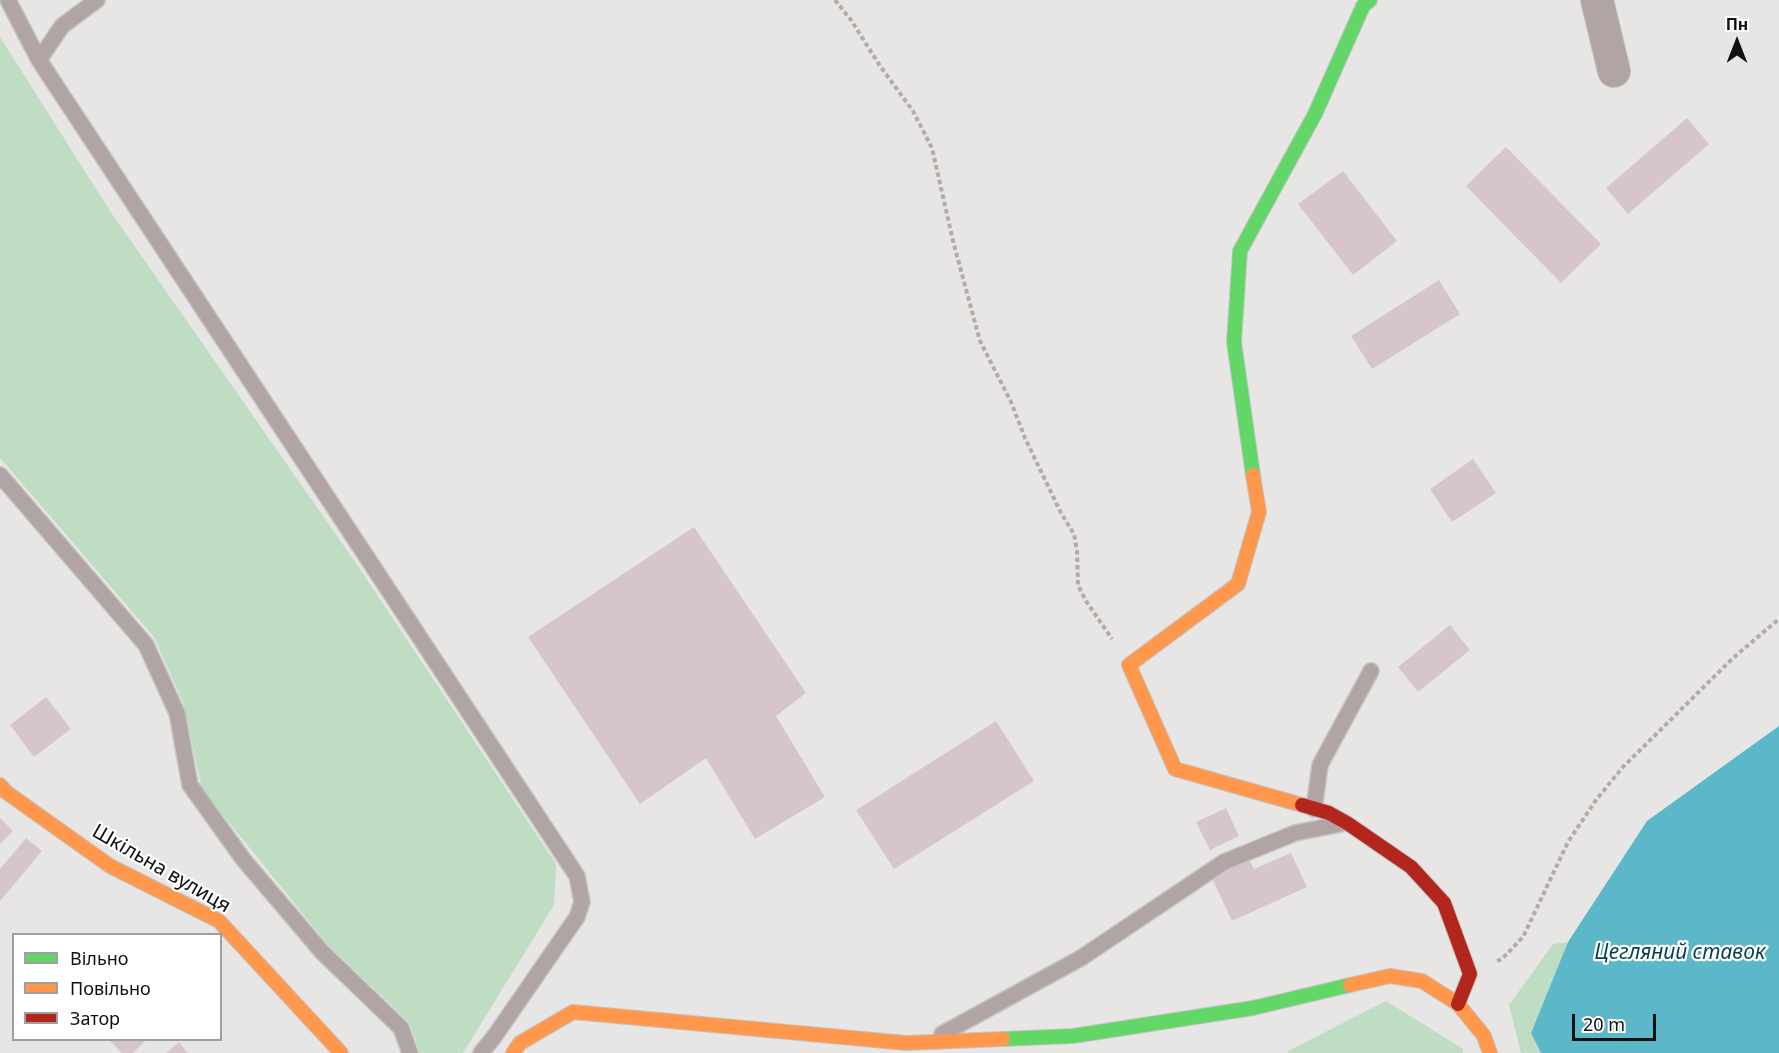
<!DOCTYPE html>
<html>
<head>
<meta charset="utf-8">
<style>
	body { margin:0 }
	#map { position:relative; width:1779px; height:1053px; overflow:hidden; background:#e7e6e4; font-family:"Noto Sans",sans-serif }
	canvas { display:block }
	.legend { position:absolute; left:12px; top:933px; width:210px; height:108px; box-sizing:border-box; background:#fff; border:2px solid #9f9f9f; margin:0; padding:8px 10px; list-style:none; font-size:18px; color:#10100f }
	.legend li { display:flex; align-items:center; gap:12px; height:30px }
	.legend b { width:30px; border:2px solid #9f9f9f }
	.north { position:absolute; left:1707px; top:12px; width:60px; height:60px; -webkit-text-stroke:4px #fff; paint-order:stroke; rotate:0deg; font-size:16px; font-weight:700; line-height:24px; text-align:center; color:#10100f }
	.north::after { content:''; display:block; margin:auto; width:21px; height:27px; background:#10100f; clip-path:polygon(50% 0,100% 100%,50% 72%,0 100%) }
	.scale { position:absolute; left:1572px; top:1014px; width:84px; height:27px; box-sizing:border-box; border:3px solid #10100f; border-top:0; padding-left:8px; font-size:18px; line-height:21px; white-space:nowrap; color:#10100f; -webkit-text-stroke:4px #fff; paint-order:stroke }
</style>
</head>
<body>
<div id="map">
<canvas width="1779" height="1053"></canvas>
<ul class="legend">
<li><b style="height:8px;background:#63d668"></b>Вільно</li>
<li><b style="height:8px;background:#ff974d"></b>Повільно</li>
<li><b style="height:8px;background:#b3261e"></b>Затор</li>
</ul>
<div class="north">Пн</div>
<div class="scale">20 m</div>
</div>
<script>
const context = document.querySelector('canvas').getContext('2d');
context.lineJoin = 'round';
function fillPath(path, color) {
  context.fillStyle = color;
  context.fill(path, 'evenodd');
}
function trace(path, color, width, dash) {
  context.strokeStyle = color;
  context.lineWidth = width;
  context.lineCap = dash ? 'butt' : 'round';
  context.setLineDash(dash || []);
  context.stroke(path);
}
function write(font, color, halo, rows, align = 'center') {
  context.font = font + ' "Noto Sans",sans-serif';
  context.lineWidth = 4.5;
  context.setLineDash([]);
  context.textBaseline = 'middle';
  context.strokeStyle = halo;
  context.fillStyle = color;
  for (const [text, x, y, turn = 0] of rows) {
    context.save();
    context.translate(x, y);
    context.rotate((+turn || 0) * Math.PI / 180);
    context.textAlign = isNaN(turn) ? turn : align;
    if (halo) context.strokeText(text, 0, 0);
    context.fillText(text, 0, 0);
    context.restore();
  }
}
fillPath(new Path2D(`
	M0,37l110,174 250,358 196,295 -2,41 -91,148h-43l-11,-31 -81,-77 -126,-156 -19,-87 -29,-65 -154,-179z
	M1568,942l-37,91 10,20h-20l-12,-48 44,-61z
	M1386,1001l77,48v4h-175v-2z`), '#beddc2');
fillPath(new Path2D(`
	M1779,726v327h-238l-10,-20 37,-91 79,-121z`), '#5cb7c9');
fillPath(new Path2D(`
	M1687,118l22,26 -81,70 -22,-26z
	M1506,147l95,97 -40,39 -95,-97z
	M1343,171l54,70 -44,34 -55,-71z
	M1439,280l21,34 -88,55 -21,-33z
	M1473,459l23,34 -44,29 -22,-33z
	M694,527l112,166 -30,23 49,81 -70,42 -49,-81 -66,46 -112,-167z
	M1450,625l20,25 -52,42 -20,-25z
	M46,697l25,32 -37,28 -24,-32z
	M996,721l38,60 -140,88 -38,-59z
	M1226,808l13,28 -29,14 -14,-28z
	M0,818l13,13 -13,13z
	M26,838l16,13 -42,50v-32z
	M1291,853l16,34 -75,34 -22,-47 38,-17 6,12z
	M109,1040h37l-13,13h-11z
	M179,1042l9,11h-22z`), '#d6c6cc');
const lane = new Path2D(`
	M8,0l31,60 538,816 5,26 -5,15 -83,120 -13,16
	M39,60l23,-34 35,-26
	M0,475l146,170 31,68 13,72 53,74 79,93 79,76 9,25
	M1314,809l6,-44 51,-94
	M942,1034l139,-76 143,-96 71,-29 45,-9`);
const street = new Path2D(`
	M1597,0l17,71`);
const fast = new Path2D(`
	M1253,475l-19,-133 6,-91 75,-137 48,-108 7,-6
	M1003,1039l70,-3 180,-28 97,-23`);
const slow = new Path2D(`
	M1253,475l6,37 -21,72 -109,81 46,104 127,36
	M0,785l6,7 104,74 109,55 122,132
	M1350,985l40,-9 32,5 36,23 26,32 6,17
	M513,1053l7,-10 53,-31 333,31 97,-4`);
const jam = new Path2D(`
	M1302,805l27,8 18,10 64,44 33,36 26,71 -12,30`);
trace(lane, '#c4c4c3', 18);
trace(street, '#c4c4c3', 34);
trace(fast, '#c4c4c3', 16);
trace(slow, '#c4c4c3', 16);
trace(jam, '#c4c4c3', 16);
trace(new Path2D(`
	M835,0l16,20 29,46 33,45 19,37 21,93 27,100 31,61 14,36 36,75 13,21 3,17 1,34 8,16 26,38
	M1497,961l5,-2 21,-22 45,-95 28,-42 26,-32 111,-110 46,-39`), '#b1abaa', 4, [4.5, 3]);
trace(lane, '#b0a5a4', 15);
trace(street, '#b0a5a4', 32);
trace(fast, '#63d668', 14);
trace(slow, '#ff974d', 14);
trace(jam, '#b3261e', 14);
write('20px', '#10100f', '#fff', [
	["Шкільна вулиця",161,869,30]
]);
write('italic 21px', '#083f4b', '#fff', [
	["Цегляний ставок",1680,953]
]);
</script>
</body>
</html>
